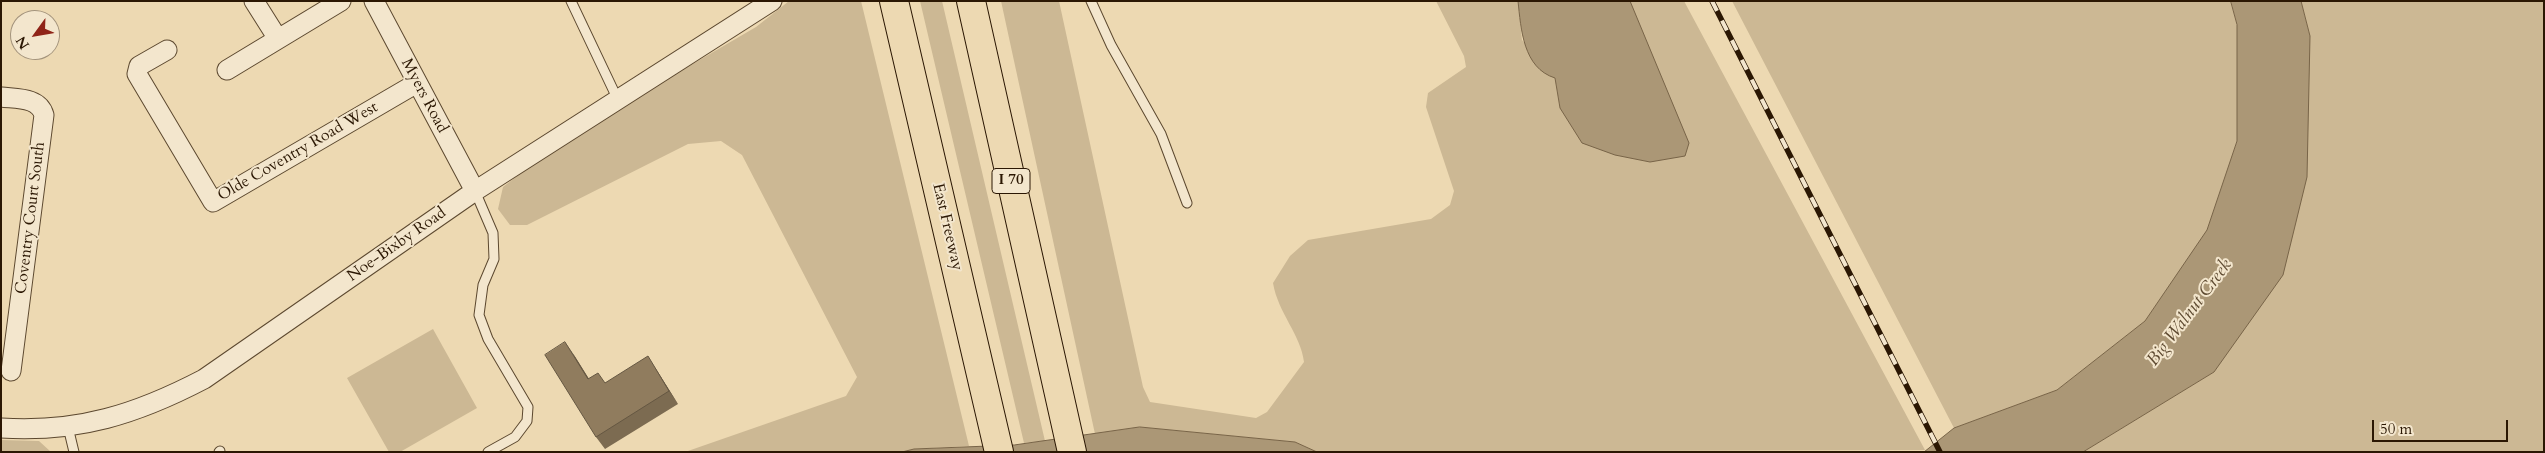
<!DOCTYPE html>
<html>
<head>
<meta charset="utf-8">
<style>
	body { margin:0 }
	#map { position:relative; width:2545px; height:453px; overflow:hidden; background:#edd9b2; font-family:Cardo,serif }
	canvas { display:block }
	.frame { position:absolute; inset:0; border:2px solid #2b1703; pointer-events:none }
	.north { position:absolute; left:10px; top:10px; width:50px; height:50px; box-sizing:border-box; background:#f3e6cd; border:1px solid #a3937c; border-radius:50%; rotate:238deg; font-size:14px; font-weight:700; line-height:20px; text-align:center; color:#2b1703 }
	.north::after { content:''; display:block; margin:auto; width:18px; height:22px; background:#8f2418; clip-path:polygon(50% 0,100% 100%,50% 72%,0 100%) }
	.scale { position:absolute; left:2372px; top:420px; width:136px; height:22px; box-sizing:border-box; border:2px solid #2b1703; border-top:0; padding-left:6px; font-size:15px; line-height:18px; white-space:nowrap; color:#2b1703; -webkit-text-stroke:4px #f3e6cd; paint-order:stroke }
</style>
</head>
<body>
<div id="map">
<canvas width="2545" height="453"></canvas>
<div class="frame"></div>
<div class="north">N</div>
<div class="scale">50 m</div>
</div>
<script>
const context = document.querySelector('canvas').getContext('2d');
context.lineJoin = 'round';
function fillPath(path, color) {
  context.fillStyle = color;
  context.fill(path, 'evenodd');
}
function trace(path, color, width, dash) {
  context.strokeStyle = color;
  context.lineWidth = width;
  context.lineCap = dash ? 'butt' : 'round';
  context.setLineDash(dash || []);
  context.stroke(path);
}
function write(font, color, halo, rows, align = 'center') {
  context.font = font + ' Cardo,serif';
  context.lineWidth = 4;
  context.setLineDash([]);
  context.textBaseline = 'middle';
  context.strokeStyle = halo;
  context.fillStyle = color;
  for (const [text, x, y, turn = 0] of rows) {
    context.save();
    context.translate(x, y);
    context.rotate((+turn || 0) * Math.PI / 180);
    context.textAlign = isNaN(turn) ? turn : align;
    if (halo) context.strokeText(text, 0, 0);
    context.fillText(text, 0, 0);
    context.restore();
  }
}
fillPath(new Path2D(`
	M789,1h72l108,445 -55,3 -12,3h-217l161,-56 11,-19 -115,-222 -21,-14 -33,3 -161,81h-17l-12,-16 5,-22 63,-49 190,-111z
	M920,1h22l103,440 -21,2z
	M1001,1h58l84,386 7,15 106,16 11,-6 37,-50c-3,-27 -26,-49 -31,-79l17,-27 18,-16 123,-21 19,-14 4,-14 -28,-84 2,-14 38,-26 -2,-11 -28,-55h82l4,39 33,37 5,31 70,-101v-6h54l241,449 -608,2 -22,-10 -155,-15 -45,7z
	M1732,1h499l6,24v116l-29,89 -63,91 -88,69 -103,38z
	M2301,1h243v451h-461l131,-80 96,-336z
	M433,329l44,79 -77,44h-11l-42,-74z
	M1,440l38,1 12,11h-50z`), '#ccb894');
const water = new Path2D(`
	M1518,1h112l59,142 -4,13 -35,6 -35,-7 -33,-12 -22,-35 -5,-30c-32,-10 -34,-49 -37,-77z
	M2231,1h70l9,35 -3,141 -24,98 -69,97 -131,80h-159l30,-24 103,-38 88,-69 62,-91 30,-89v-116z
	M1140,427l155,15 22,10h-415l12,-3 100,-4z`);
fillPath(water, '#ab9776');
trace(water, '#786448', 1);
const service = new Path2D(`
	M571,1l47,99
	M1091,1l20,44 50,89 26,69
	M475,191l18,42 1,26 -11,26 -4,30 9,24 40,68 -1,14 -12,16 -27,15
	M68,427l6,25
	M219,452l1,-1`);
const minor = new Path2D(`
	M254,1l24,38
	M374,1l101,190
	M167,50l-28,16 -2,8 76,128 204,-119
	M227,70l114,-69
	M1,97c16,2 38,0 43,18l-33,256
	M1,428c77,5 136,-14 203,-49l271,-188 297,-190`);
const motorway = new Path2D(`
	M894,1l105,451
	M971,1l101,451`);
trace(service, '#5c482f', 11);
trace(minor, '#5c482f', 21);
trace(motorway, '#2b1703', 30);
trace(service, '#f3e6cd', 9);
trace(minor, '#f3e6cd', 19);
trace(motorway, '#edd9b2', 28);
const rail = new Path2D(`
	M1712,1l228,451`);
trace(rail, '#2b1703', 5.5);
trace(rail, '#f3e6cd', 4, [11]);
fillPath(new Path2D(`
	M574,355l15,24 16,4 51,-14 22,35 -73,45 -9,-12z`), '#7c6b51');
fillPath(new Path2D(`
	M565,342l9,13 23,37 -9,-13z
	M648,356l8,13 22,35 -9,-13z`), '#655742');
const building = new Path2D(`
	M565,342l23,37 10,-6 7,10 43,-27 21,35 -73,46 -51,-82z`);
fillPath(building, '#907c5e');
trace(building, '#655742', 1);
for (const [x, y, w] of [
	[1011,181,38]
]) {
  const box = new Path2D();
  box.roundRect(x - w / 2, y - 12.5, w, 25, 4);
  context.fillStyle = '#f3e6cd';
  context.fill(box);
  trace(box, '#2b1703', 1);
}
write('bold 15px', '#2b1703', null, [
	["I 70",1011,181]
]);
write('16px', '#2b1703', '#f3e6cd', [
	["Myers Road",424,96,62],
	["Olde Coventry Road West",298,152,-30],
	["Coventry Court South",31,218,-83],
	["East Freeway",947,227,77],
	["Noe-Bixby Road",397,245,-35]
]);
write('italic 18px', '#5e4a31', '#f3e6cd', [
	["Big Walnut Creek",2190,313,-53]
]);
</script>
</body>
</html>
